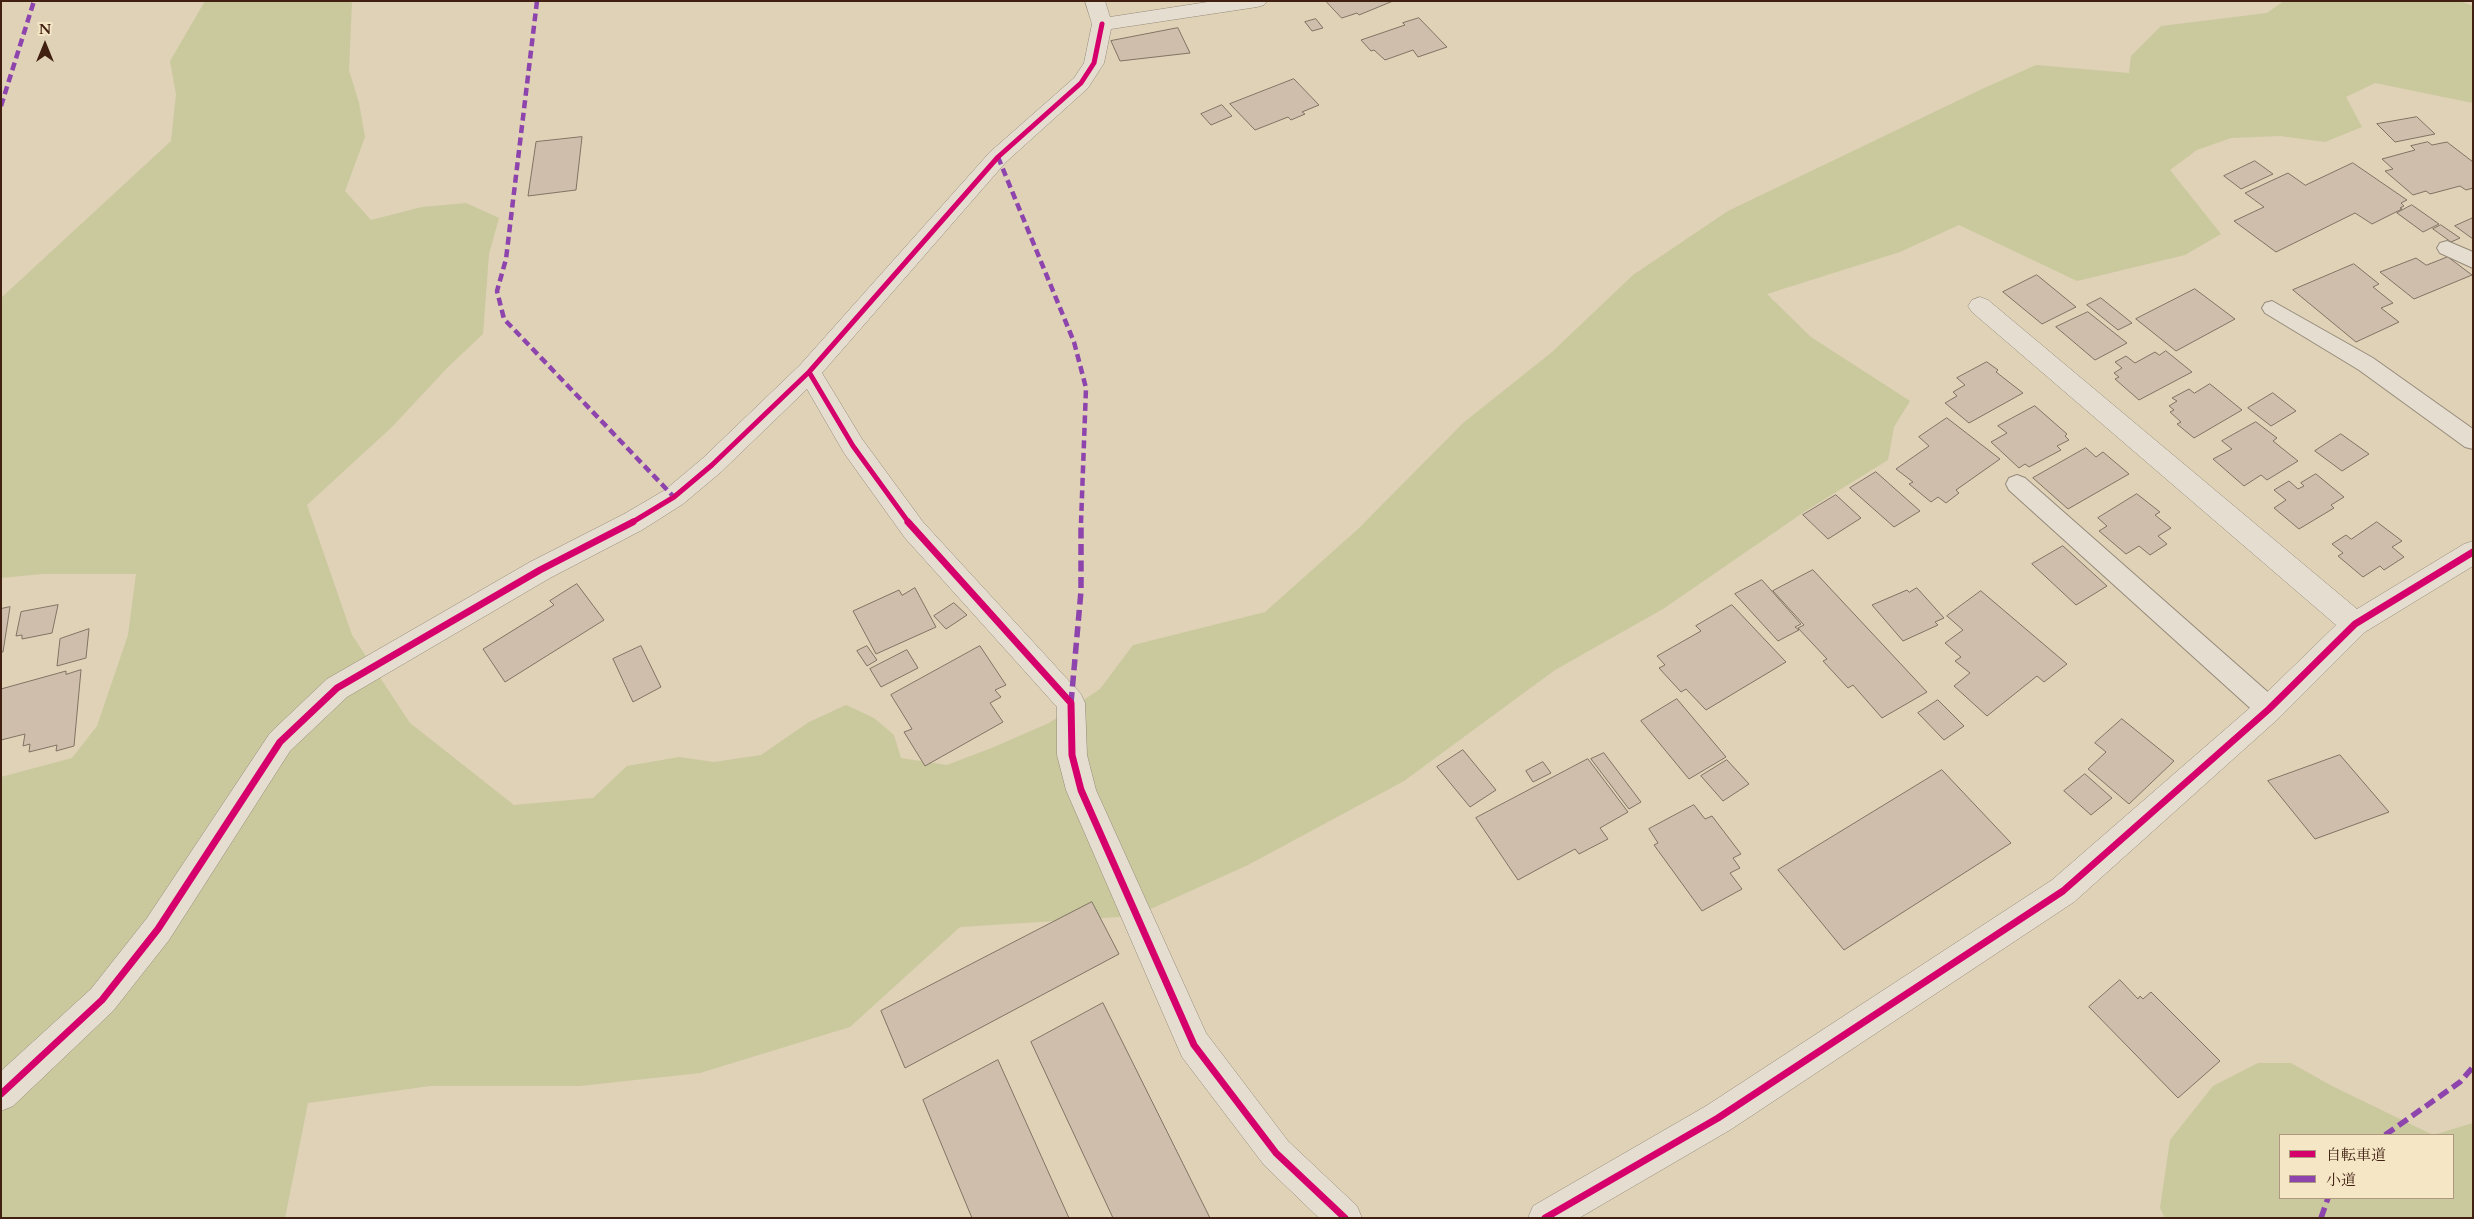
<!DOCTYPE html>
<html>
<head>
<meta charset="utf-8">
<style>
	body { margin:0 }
	#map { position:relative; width:2474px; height:1219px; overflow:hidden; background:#dfd2b7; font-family:Cardo,"Noto Serif JP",serif }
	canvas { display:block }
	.frame { position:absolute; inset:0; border:2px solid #412012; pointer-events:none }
	.legend { position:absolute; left:2279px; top:1134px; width:175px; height:65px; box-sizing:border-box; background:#f5e6c6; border:1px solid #ad977e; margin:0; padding:6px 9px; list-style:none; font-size:15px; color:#412012 }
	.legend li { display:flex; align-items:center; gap:10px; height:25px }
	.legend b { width:25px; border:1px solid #ad977e }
	.north { position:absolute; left:20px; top:20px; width:50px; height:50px; -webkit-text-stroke:4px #f5e6c6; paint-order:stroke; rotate:0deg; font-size:14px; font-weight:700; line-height:20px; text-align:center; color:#412012 }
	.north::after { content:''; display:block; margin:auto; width:18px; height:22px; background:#412012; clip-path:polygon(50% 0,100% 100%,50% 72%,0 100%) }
</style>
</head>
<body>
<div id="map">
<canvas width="2474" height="1219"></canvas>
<div class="frame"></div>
<ul class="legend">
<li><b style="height:6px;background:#d6006c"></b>自転車道</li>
<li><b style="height:6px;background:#8e44ad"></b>小道</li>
</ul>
<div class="north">N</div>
</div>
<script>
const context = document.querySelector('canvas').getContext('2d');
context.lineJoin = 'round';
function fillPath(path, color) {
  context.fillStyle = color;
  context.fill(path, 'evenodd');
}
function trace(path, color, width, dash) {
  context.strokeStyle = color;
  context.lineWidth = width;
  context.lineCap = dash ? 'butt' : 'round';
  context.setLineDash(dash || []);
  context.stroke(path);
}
fillPath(new Path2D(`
	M205,1h147l-3,69 10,33 6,34 -20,54 26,29 51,-13 44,-4 33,15 -10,36 -6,80 -35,33 -56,60 -85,78 45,130 58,88 104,82 79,-7 34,-32 52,-9 35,5 47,-7 48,-33 37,-17 28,13 20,17 7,23 46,7 47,-18 55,-24 51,-34 33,-44 132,-33 93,-83 105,-106 89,-71 81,-77 95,-64 254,-122 54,-24 93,8 2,-17 30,-30 106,-13 17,-12h176l13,5v97l-98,-20 -29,14 16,30 -37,15 -45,-6 -49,2 -34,12 -27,20 51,64 -36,21 -108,26 -118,-56 -59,27 -133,42 44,43 99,64 -16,26 -6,33 -84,52 -141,97 -108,61 -151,111 -156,84 -113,51 -175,11 -110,100 -150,46 -120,13h-150l-122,17 -23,115h-284v-441l71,-19 25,-32 31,-91 8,-61h-94l-41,4v-280l170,-157 5,-47 -6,-33z
	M2258,1063h33l41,23 101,49 40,-12v95h-308l-5,-10 10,-68 43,-54zM2280,1135h173v63h-173z`), '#cac89d');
const building = new Path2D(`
	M1326,1h67l-34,14 -2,-2 -15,5z
	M1419,18l28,29 -29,10 -5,-7 -28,10 -11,-10 -3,1 -10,-11 44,-15 -2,-2z
	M1316,19l7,9 -11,3 -7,-9z
	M1178,28l12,25 -70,8 -9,-20z
	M1294,79l25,26 -17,7 3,2 -14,6 -3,-3 -33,13 -25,-26z
	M1222,105l10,11 -21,9 -10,-11z
	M2417,117l18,17 -40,8 -18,-18z
	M582,137l-6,53 -48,6 8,-54z
	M2428,142l4,3 15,-3 26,20v26l-7,2 -6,-4 -30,8 -4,-3 -13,4 -28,-24 8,-2 -11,-10 33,-9 -4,-4z
	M2255,161l18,13 -32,15 -17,-13z
	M2353,163l54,37 -6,3 3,3 -4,2 2,1 -30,15 -17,-11 -79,39 -42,-31 30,-14 -19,-14 43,-20 17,12z
	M2412,205l27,19 -16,8 -26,-19z
	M2473,218v21l-18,-13z
	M2441,225l19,13 -9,4 -18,-13z
	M2448,257l24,18 -58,24 -34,-27 36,-14 10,7z
	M2354,264l25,20 -6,3 20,16 -12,5 18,14 -43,20 -63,-52z
	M2037,275l39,32 -34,17 -39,-32z
	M2195,289l40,30 -59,32 -40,-32z
	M2101,298l31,25 -14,7 -31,-25z
	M2088,312l39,31 -32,17 -39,-33z
	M2166,351l26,21 -53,28 -24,-21 4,-2 -5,-4 8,-5 -7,-6 11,-6 9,7 20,-11 4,3z
	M1987,362l11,8 -2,2 27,21 -54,30 -24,-20 12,-7 -4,-4 12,-7 -8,-7z
	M2210,384l32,26 -48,28 -17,-14 4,-2 -11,-10 4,-2 -5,-4 8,-5 -5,-3 17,-9 5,4z
	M2273,393l23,18 -25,15 -23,-18z
	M2035,406l32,28 -2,2 4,4 -12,6 4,4 -32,17 -4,-3 -6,4 -28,-26 16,-9 -9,-7z
	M1947,418l53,41 -44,31 3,3 -13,10 -8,-6 -7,5 -22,-18 4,-2 -17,-13 33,-23 -10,-9z
	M2256,422l21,16 -4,3 25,20 -31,19 -6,-5 -17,11 -31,-27 19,-10 -10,-8z
	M2341,434l28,20 -27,17 -27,-20z
	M2086,448l10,9 7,-5 26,22 -61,35 -35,-31z
	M1876,472l44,39 -26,16 -44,-39z
	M2316,474l28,23 -13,8 3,3 -35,21 -25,-21 12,-8 -12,-10 15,-9 9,8 6,-3 -3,-3z
	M2137,494l23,18 -5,3 16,13 -13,8 9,8 -17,11 -11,-9 -13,8 -27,-23 8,-5 -9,-8z
	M1836,495l25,23 -33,21 -25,-24z
	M2377,522l25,19 -10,6 12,10 -20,13 -4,-4 -17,11 -25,-21 5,-3 -11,-9 14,-9 5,4z
	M2063,546l44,40 -31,19 -44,-41z
	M1813,570l114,122 -45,26 -29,-33 -5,3 -25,-27 4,-2 -29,-31 6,-3 -31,-34z
	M1762,580l39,44 -6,3 4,3 -21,11 -43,-47z
	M577,584l27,36 -99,62 -22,-33 71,-44 -4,-4z
	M915,588l21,39 -60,27 -23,-43 46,-21 3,5z
	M1917,588l27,30 -9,4 3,3 -35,16 -31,-36 35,-15 2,2z
	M1981,591l86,73 -23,18 -7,-6 -50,40 -33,-30 16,-13 -15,-12 6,-4 -16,-14 18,-13 -16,-14z
	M954,603l13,12 -21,14 -12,-13z
	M58,605l-6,28 -30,6v-4l-6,1 5,-24z
	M1732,605l54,57 -80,48 -20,-21 -5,3 -22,-24 6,-3 -8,-9 44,-25 -5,-5z
	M10,607l-7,45h-2v-43z
	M89,629l-3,29 -29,8 3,-27z
	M641,646l20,41 -28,15 -20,-43z
	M867,646l10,14 -10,6 -10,-15z
	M980,646l26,39 -11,5 6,7 -11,6 13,19 -78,44 -21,-34 8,-3 -21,-34z
	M907,650l11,18 -37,19 -11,-18z
	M81,670l-7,76 -18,5 1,-6 -28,7 1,-8 -7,2 2,-12 -24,6v-51l65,-18v3z
	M1677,699l49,58 -37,22 -48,-58z
	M1938,700l26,26 -20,14 -26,-27z
	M2122,719l52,42 -45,43 -41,-35 18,-17 -11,-9z
	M1463,750l33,40 -26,17 -33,-40z
	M1604,753l37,49 -12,7 -38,-50z
	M2340,755l49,57 -74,27 -47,-58z
	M1588,759l40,53 -28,16 8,11 -29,15 -4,-5 -57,31 -42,-62z
	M1727,760l22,24 -26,17 -22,-25z
	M1543,762l8,11 -18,9 -7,-11z
	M1942,770l69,73 -167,107 -66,-80z
	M2085,774l27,24 -21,17 -27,-24z
	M1694,805l11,14 7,-3 29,38 -8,4 7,10 -10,5 12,16 -40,22 -48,-66 4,-2 -9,-14z
	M1092,902l27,52 -214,114 -24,-57z
	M2120,980l18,19 2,-3 3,3 8,-7 69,69 -42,37 -89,-91z
	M1103,1003l107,215h-97l-82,-176z
	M998,1060l71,158h-97l-49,-118z`);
fillPath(building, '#cfbeac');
trace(building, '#807364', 1);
const service = new Path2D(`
	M2447,241l26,11v16l-33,-15 -3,-5 3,-5z
	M2272,301l101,57 100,71v20l-8,-2 -106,-77 -94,-57 -3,-5 3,-5z
	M2017,475l8,3 253,223 3,8 -3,8 -9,3 -9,-3 -251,-227 -3,-6 3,-6z`);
const minor = new Path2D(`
	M1085,1h20l5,16 104,-16h53l-3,4 -7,2 -146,22 -7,34 -16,25 -82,74 -184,211 40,66 61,83 158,172 4,9 2,52 9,35 110,243 82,108 69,65 5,12h-43l-55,-53 -82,-108 -116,-267 -9,-35v-48l-152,-169 -61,-85 -37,-64 -86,83 -38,32 -41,26 -92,48 -203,119 -57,54 -121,189 -56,71 -100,95 -12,5v-40l90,-82 56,-71 123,-185 57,-54 203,-117 94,-48 41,-24 38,-32 97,-93 190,-213 84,-74 10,-15 8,-39z
	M1980,297l8,3 369,309 107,-65 9,-3v25l-108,66 -86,86 -205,184 -344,228 -151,88h-51l5,-12 173,-100 346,-226 207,-180 77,-75 -364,-313 -4,-6 4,-6z`);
trace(service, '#968a7a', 2);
trace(minor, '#968a7a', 1);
fillPath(service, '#e5ded0');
fillPath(minor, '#e5ded0');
trace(new Path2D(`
	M537,1l-31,258 -9,32 7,28 170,178
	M1,106l33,-105
	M998,157l76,185 12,46 -5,135`), '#8e44ad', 4.5, [8, 4.5]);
trace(new Path2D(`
	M1071,703l10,-112v-69
	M2385,1135l75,-53 13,-15
	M2321,1218l7,-20`), '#8e44ad', 5.5, [11, 5.5]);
trace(new Path2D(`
	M809,372l44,74 56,77
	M631,523l43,-26 38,-32 97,-93 189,-215 83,-74 13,-20 8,-39`), '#d6006c', 5);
trace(new Path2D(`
	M908,522l163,181 1,52 9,35 113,255 82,108 69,65
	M1,1094l101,-94 56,-71 122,-187 57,-54 203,-118 93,-48
	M1545,1218l173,-100 345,-227 206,-182 86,-85 118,-72`), '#d6006c', 7);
</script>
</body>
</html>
